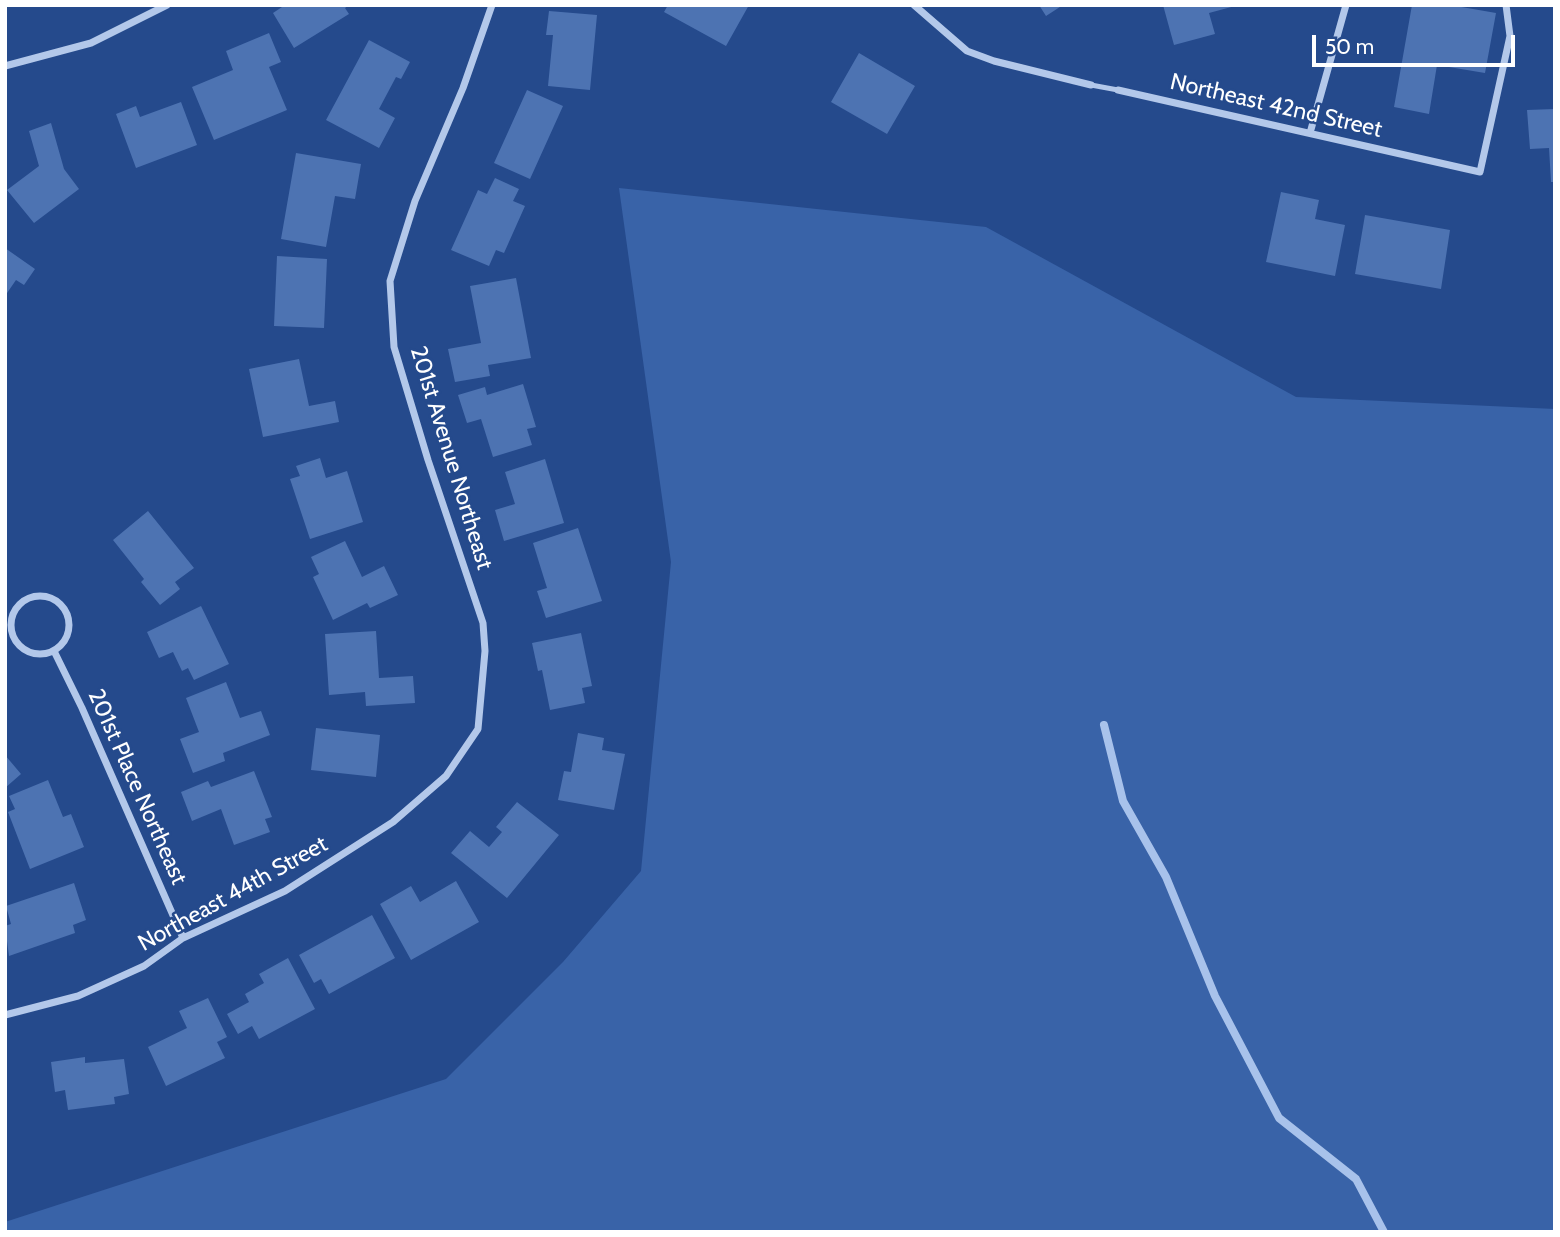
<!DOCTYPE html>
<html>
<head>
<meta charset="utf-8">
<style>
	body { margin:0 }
	#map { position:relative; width:1560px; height:1237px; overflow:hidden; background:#254a8c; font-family:Cabin,sans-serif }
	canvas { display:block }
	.frame { position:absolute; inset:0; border:7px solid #fff; pointer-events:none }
	.scale { position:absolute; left:1312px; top:35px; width:203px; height:32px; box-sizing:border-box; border:4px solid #fff; border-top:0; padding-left:9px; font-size:21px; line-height:24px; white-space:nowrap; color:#fff; -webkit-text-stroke:5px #254a8c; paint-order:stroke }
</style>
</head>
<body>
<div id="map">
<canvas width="1560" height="1237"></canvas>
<div class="frame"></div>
<div class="scale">50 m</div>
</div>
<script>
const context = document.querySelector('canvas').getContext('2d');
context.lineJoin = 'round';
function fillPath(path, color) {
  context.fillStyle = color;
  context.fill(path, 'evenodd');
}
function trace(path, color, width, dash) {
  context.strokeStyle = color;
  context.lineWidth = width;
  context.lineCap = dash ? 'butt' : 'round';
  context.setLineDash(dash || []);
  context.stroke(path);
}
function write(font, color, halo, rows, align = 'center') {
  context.font = font + ' Cabin,sans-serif';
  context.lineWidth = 5;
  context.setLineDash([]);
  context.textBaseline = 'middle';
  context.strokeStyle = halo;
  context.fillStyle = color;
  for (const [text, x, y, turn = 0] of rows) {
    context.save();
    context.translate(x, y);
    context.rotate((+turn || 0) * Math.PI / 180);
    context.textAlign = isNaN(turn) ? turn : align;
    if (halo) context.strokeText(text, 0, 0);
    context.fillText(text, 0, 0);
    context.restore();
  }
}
fillPath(new Path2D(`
	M619,188l367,39 310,170 259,12v823h-1550v-10l441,-143 117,-117 78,-91 30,-309z`), '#3963a8');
trace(new Path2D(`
	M1104,725l19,76 43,76 49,119 64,122 77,61 28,53`), '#a8c2eb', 8);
fillPath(new Path2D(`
	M285,5h64l-4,3 4,6 -55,34 -21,-35z
	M668,5h81l-23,41 -62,-34z
	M1039,5h24l-17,11z
	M1163,5h72v1l-26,7 6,21 -41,11z
	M1412,5h38l46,8 -11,60 -48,-8 -8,49 -35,-7z
	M549,11l48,4 -7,75 -42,-4 5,-51h-7z
	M269,33l12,29 -12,5 18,43 -73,30 -22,-53 41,-17 -7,-19z
	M369,40l41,22 -9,17 -5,-2 -17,32 16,9 -16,30 -53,-28z
	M859,53l56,33 -28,48 -56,-32z
	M527,90l36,16 -33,73 -36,-16z
	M181,102l16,43 -61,23 -20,-54 20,-8 4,11z
	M1555,109v73h-4l-2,-34 -19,1 -3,-39z
	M51,123l13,46 15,20 -45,34 -27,-33 32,-24 -10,-35z
	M296,153l65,11 -6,35 -20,-3 -9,51 -45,-8z
	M495,178l24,11 -6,12 12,5 -21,47 -8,-3 -7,16 -38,-16 27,-60 9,4z
	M1281,192l38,8 -4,19 30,6 -10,51 -69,-14z
	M1365,215l85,15 -9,59 -86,-15z
	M5,248l30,21 -11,16 -8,-5 -11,16z
	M277,256l50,3 -3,69 -50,-2z
	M516,278l15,80 -43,7 2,11 -35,6 -7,-33 33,-6 -11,-57z
	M299,359l10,47 26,-5 4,21 -76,15 -14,-68z
	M523,384l13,43 -9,2 5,16 -39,12 -12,-38 -14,4 -9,-28 27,-8 2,8z
	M320,458l6,20 21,-7 16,51 -53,17 -20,-60 10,-3 -4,-10z
	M545,459l19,64 -60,18 -9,-31 20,-6 -10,-32z
	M148,511l46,57 -19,14 5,7 -20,16 -19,-23 3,-3 -31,-39z
	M578,528l24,73 -56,17 -9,-27 10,-3 -14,-45z
	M345,541l17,36 22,-11 14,29 -28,13 -3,-5 -34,17 -20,-43 6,-3 -8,-17z
	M201,606l28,58 -35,16 -6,-12 -6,3 -9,-19 -14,6 -12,-26z
	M376,631l3,47 34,-2 2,27 -49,3 -1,-14 -36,3 -4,-61z
	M581,633l11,53 -10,2 3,15 -35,7 -8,-40 -4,1 -6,-28z
	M226,682l14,36 21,-7 9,24 -47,18 2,8 -32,12 -13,-34 19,-7 -13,-34z
	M316,728l64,7 -4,42 -65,-7z
	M578,733l26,5 -2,12 23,4 -11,56 -56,-10 6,-29 7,1z
	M5,755l16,19 -16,14z
	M254,771l18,46 -7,2 5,13 -36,13 -13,-36 -29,12 -11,-29 27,-11 3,6z
	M48,780l15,37 8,-3 13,33 -54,22 -22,-57 7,-3 -6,-13z
	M517,802l42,33 -52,63 -56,-45 19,-22 19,16 13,-15 -6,-5z
	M456,881l23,41 -68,38 -31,-56 31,-18 9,16z
	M74,883l12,37 -13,5 2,8 -66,23 -4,-30 6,-2 -5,-18z
	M372,915l23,43 -66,36 -8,-15 -7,4 -15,-28z
	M288,958l27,51 -56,30 -7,-13 -14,8 -11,-20 22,-12 -4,-8 19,-11 -5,-9z
	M208,998l19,39 -10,5 8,16 -59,28 -18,-39 39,-19 -8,-17z
	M85,1057v6l39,-4 5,35 -15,3 1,7 -47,6 -3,-20 -10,2 -4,-30z`), '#4d73b2');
trace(new Path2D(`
	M1091,85l27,5`), '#b3c8ea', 5);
trace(new Path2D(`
	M914,5l53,46 27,10 97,24
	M5,66l86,-23 76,-38
	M1118,90l362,82 30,-136 -4,-31
	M1310,133l36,-128
	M11 625a29 29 0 1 1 58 0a29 29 0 1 1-58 0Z
	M54,651l28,57 101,230
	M5,1015l73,-19 66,-30 39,-28 102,-47 108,-69 53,-46 32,-47 7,-78 -2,-28 -55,-163 -34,-113 -4,-66 25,-80 48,-113 29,-83`), '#b3c8ea', 7);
write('23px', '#fff', '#254a8c', [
	["Northeast 42nd Street",1276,106,13],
	["201st Avenue Northeast",451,458,73],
	["201st Place Northeast",137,787,66],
	["Northeast 44th Street",233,894,-29]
]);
</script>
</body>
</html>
